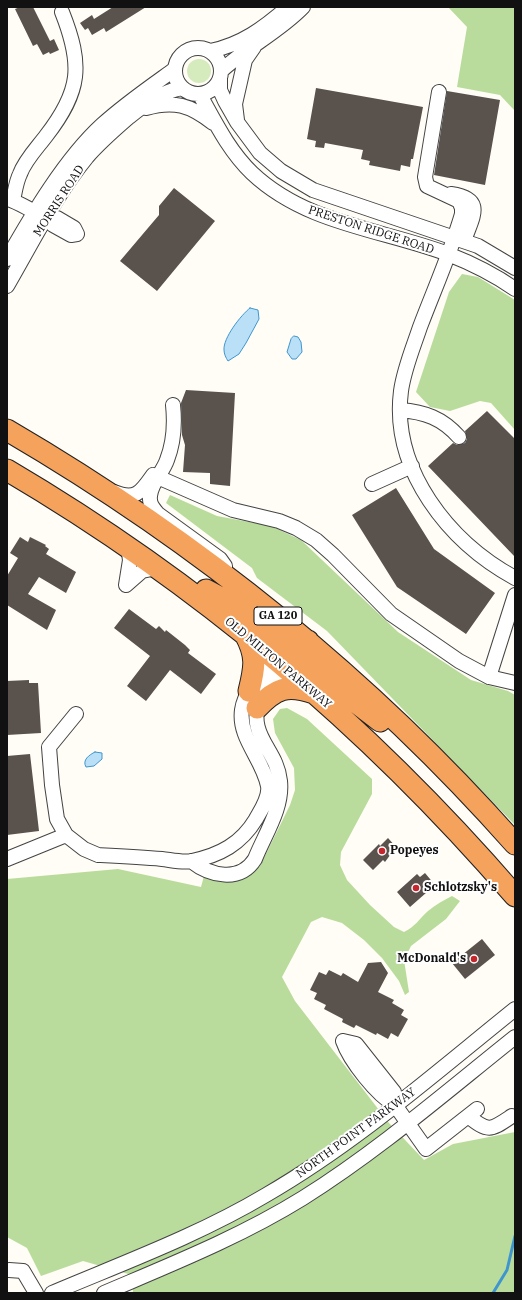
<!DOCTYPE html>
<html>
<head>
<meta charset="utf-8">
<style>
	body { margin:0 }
	#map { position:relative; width:522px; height:1300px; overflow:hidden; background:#fffdf5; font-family:"IBM Plex Serif",serif }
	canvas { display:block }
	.frame { position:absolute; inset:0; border:8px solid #111; pointer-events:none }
</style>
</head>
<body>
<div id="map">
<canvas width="522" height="1300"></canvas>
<div class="frame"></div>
</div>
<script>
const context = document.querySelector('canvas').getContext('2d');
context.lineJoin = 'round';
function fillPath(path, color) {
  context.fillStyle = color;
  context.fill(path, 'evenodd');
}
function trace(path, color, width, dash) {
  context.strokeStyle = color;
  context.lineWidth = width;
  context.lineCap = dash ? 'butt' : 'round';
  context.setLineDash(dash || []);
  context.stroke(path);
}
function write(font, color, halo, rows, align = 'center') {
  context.font = font + ' "IBM Plex Serif",serif';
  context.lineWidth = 4;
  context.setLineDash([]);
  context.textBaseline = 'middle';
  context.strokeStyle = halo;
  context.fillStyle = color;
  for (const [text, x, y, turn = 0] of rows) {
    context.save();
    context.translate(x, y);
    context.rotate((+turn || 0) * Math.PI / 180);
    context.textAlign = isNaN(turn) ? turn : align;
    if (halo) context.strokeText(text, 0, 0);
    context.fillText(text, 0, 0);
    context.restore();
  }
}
fillPath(new Path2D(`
	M187 71a12 12 0 1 1 24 0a12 12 0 1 1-24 0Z`), '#d5ebbd');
fillPath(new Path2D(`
	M448,7h67v104l-15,-16 -43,-8 10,-60z
	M462,274l16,3 37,23v130l-24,-27 -11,-2 -30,10 -20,-4 -14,-15 33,-100z
	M170,495l47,21 54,10 30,14 97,92 73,48 37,11 7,4v130l-188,-194 -70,-53 -5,-10 -86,-65z
	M287,708l20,11 65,60v15l-31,58 -1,13 7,15 23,25 24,22 10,5c12,-6 14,-12 24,-21 7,-6 16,-11 24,-15l8,5 -14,18 -35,27 -7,14 5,32 -4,3 -6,-14 -17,-23 -18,-18 -22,-17 -20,-6 -11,5 -29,55 13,24 94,122 35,37 29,-16 62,-12v161h-382l-1,-18 -49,-14 -42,15 -14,-28 -20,-11v-358l111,-10 83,18 3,-11 33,4 13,-5 10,-9 30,-61 5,-15 -1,-22 -19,-35 -2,-14 7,-10z`), '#b9dc9c');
const water = new Path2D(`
	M250,308l8,2 1,9 -13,24 -7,11 -11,7c-2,-3 -4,-7 -4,-11 -1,-12 17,-35 26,-42z
	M294,336l4,1 3,5 1,10 -6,7h-4l-5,-7 4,-13z
	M95,752l7,1v6l-8,7 -8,1c-4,-7 3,-12 9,-15z`);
fillPath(water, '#b9e0f7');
trace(water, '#3f96cf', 1);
trace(new Path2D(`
	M493,1293l14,-23 8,-34`), '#3f96cf', 3);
fillPath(new Path2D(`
	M20,7h13l17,34 4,-2 5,11 -9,4 -1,-2 -6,3 -6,-11 -4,2 -18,-37z
	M113,7h33l-40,25 -2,-4 -12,7 -4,-7 -3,2 -5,-7 12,-8 2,4z
	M316,88l107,19 -10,52h-2l-1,8 -9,-2 -1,6 -31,-6 1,-4 -9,-2 2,-9 -38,-7 -1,5 -9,-1 1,-6 -9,-2z
	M447,91l53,9 -15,85 -51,-10z
	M174,188l41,33 -58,70 -37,-30 39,-46v-9z
	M186,390l49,3 -5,93 -20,-2v-11l-27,-1 2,-27 -3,-10 -1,-32z
	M487,411l28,28v118l-87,-91 25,-23 4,2 8,-2 2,-4 -2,-8z
	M396,488l38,61 61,44 -29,41 -69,-47 -45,-72z
	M20,537l8,5 2,-5 16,8 -1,1 4,3 -3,5 30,18 -10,21 -27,-16 -11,17 28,16 -9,20 -40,-25v-29l11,-18 -8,-5z
	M129,609l27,20 3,-3 6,6 1,-2 19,15 5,5 -2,3 28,21 -15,20 -31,-24 -24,31 -19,-15 23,-30 -36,-28z
	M29,680v3h9l3,50 -34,2v-54z
	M30,754l9,77 -32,4v-79z
	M388,838l8,9 -11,15 -2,-2 -10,10 -10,-10 16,-16 1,2z
	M425,873l10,12 -25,22 -13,-15 20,-18 3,3z
	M482,939l13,16 -30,24 -13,-16z
	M381,962l7,11 -10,19 16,8 -2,3 12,7 -3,5 7,4 -10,18 -7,-4 -3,6 -11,-6 -1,2 -20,-10 -2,3 -12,-6 1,-3 -19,-10 2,-4 -12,-6 3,-6 -7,-3 9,-18 7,3 3,-5 12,6 2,-3 15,9 10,-19z`), '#5a524d');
const minor = new Path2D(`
	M175 71a23 23 0 1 1 46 0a23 23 0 1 1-46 0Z
	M210,51c31,-6 54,-23 78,-44
	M221,71c26,-24 58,-39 82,-64
	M220,79v11l5,11 12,21 23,31 21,18 32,19 165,56 37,22
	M439,92l-14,85 2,9 32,15 3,7v6c-11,38 -28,76 -42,113 -7,21 -16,42 -19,64 -10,79 48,151 114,187
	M200,95c15,27 29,56 52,78 54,51 129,56 196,81 23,9 47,21 67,35
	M146,108c28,-8 44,-3 67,15
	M237,120l-2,-16 10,-44 9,-13
	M451,194c35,5 21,23 13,47
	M7,199c17,4 34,21 50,19l17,10 3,6 -6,1 -18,-10 -3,-6
	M13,200c2,-8 3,-18 7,-26 5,-14 17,-26 26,-38 35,-45 37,-71 16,-124
	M7,259c25,-44 58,-100 95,-134 23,-21 48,-38 73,-56
	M7,286c25,-43 48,-90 80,-129 13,-15 27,-27 42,-40 16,-13 32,-25 53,-29
	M173,405c2,19 1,37 -6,55 -4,12 -16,23 -17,36 -1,8 3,12 8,18l62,45 5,7
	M400,410c25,2 42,8 59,27
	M372,484l40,-18
	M114,492c22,9 27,0 39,-17l80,35 46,11 17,7 20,12 17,15 58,59 68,47 30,16
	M126,585l4,-25 -2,-13
	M126,585l16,-14 15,-3
	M515,595l-26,82 26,6
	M66,835l-9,-16 -5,-34 -3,-38 27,-33
	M7,859l59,-24 18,14 14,6c21,1 43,2 64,4 9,1 21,4 30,2 28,-6 49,-17 64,-42 5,-9 14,-22 12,-33 -5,-27 -30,-48 -26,-76 3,-23 26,-40 39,-57
	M191,861c19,15 49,22 64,-2 10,-25 28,-51 25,-78 -3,-33 -34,-44 -20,-84l30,-36
	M343,1041l13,3 38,48 1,13 31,44 51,-40
	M343,1041c7,20 34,54 52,64
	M468,1116c21,17 23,14 44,0
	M9,1270l14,1 13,22
	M52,1293c71,-30 147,-58 214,-98 90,-52 168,-121 249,-186
	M104,1293c68,-29 136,-56 199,-95 75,-47 143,-106 212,-161`);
const highway = new Path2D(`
	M7,430c190,111 362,249 508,414
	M7,470c192,113 363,258 508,426
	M206,590l26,14 57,39 9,1 10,-3
	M245,634c12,22 10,33 4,57
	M276,660l14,-4 12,5 78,60
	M257,708c19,-20 30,-24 57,-15`);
trace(minor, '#444', 16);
trace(highway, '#222', 23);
trace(minor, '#fff', 14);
trace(highway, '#f5a25d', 21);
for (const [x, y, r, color] of [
	[382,851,4,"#c4262e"],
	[416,888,4,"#c4262e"],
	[474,959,4,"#c4262e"]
]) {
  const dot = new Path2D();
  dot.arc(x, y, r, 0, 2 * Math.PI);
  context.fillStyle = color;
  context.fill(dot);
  trace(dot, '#fff', 1.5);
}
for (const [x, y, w] of [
	[278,616,48]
]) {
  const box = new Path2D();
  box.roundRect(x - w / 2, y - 9, w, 18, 3);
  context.fillStyle = '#fff';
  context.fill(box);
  trace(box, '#111', 1);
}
write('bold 11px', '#111', null, [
	["GA 120",278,616]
]);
write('12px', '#111', '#fff', [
	["MORRIS ROAD",59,201,-57],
	["PRESTON RIDGE ROAD",371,230,18],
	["OLD MILTON PARKWAY",278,663,40],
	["NORTH POINT PARKWAY",356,1133,-36]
]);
write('bold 12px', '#111', '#fff', [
	["Popeyes",390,851],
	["Schlotzsky's",424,888],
	["McDonald's",466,959,"right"]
], 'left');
</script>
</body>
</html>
